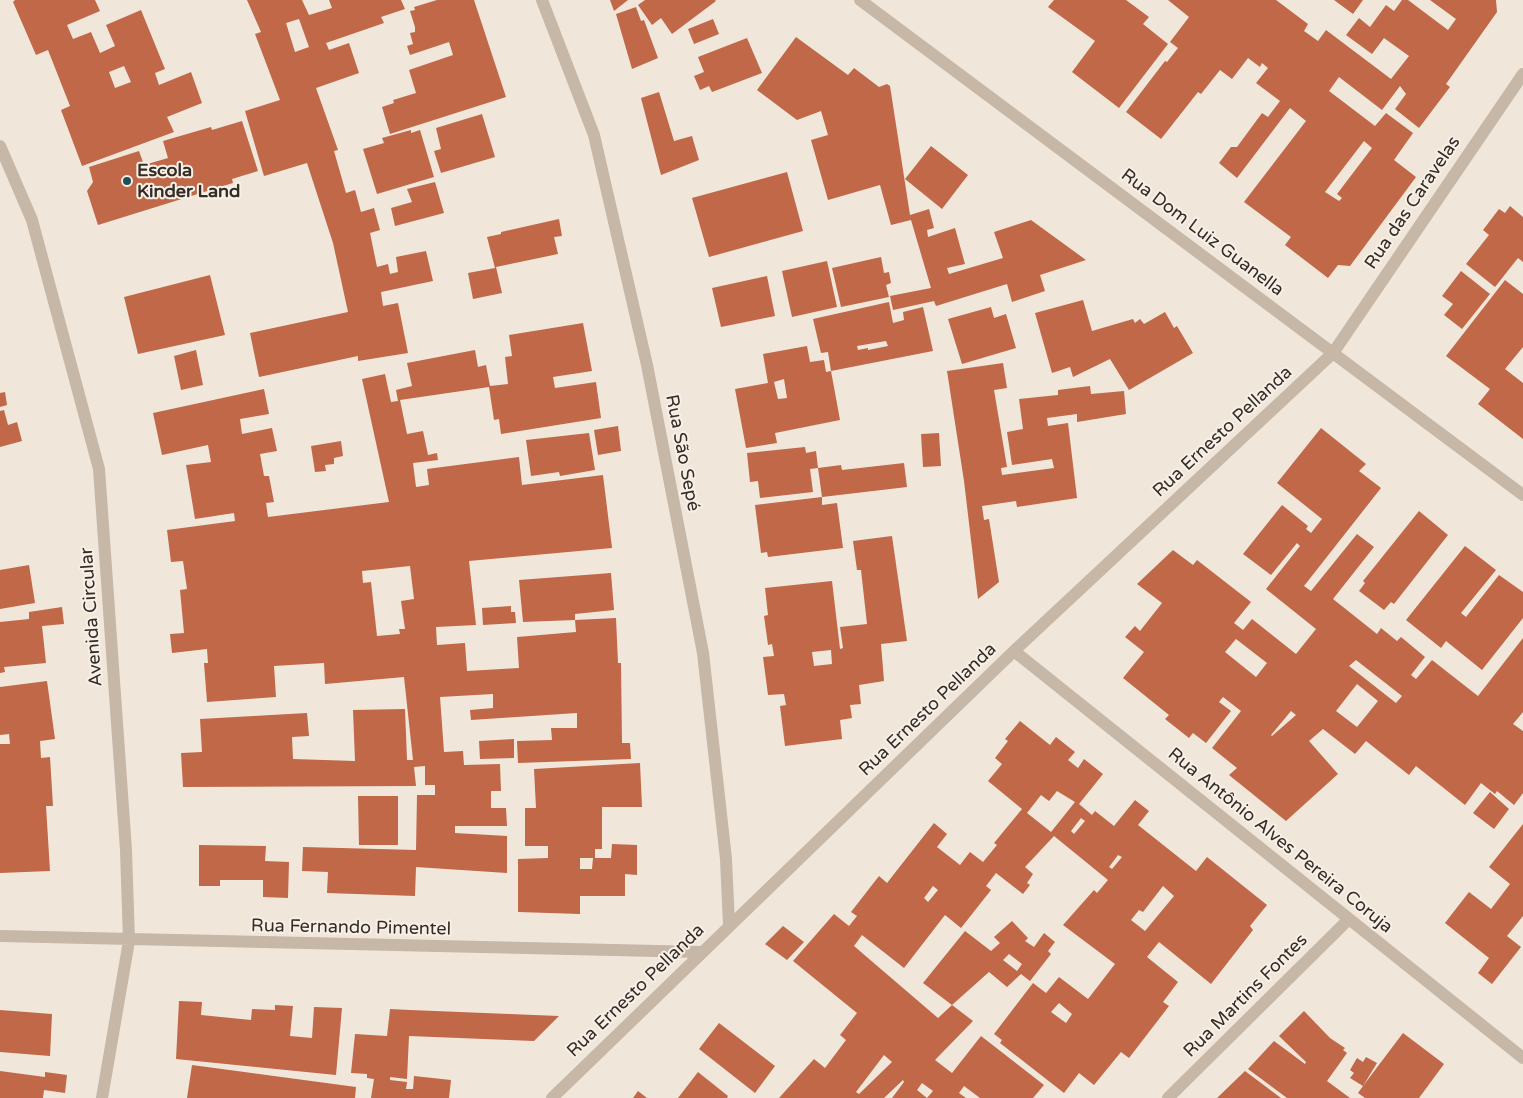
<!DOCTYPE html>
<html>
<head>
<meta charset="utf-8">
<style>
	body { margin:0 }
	canvas { display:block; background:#f0e6da }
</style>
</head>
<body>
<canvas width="1523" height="1098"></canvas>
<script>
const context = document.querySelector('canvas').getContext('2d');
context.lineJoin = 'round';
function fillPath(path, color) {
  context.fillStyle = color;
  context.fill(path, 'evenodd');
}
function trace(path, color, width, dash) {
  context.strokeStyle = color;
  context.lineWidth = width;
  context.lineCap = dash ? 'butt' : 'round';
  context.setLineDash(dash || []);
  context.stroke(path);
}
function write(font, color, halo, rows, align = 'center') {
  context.font = font + ' "Varela Round",sans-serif';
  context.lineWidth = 4;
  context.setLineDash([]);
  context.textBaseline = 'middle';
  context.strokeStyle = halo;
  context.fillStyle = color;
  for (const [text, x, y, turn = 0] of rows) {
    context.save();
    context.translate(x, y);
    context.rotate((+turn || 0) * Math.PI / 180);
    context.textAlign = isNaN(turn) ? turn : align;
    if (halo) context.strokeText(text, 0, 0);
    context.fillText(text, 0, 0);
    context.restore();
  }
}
fillPath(new Path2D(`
	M15,0h80l5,11 -33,14 6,14 18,-7 9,21 15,-7 -9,-21 35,-15 24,59 -10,4 4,12 32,-13 11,31 -35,14 7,15 -92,34 -21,-56 9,-4 -22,-56 -12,5 -23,-53zM124,66l7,16 -16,6 -6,-16z
	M247,0h55l7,15 23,-7 -3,-8h72l4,9 -24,8 3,6 -58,20 3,7 20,-7 10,30 -43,15 22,62 -4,1 12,42 9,-3 6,22 13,-4 6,22 -10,3 7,34 11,-3 2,10 8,-2 -2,-15 30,-6 7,30 -52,11 2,14 15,-3 10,50 -50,8v-5l-99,21 -9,-44 98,-21 -15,-69 -26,-80 -43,13 -19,-65 35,-11 -25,-66 6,-2zM299,19l10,28 -14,5 -9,-29z
	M437,0h37l32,97 -116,37 -8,-27 12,-4 -1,-3 23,-7 -7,-23 44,-15 -4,-13 -39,13 -3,-9 6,-2 -3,-11 5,-1v-5l-5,-16 5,-1 -1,-3z
	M610,0h18l-14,11z
	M645,0h70l1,1 -44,33 -11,-16 -9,7 -14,-20z
	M1054,0h72l23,17 -6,7 25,20 -49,64 -47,-36 23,-31 -47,-34z
	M1168,0h108l32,24 -4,7 14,10 8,-11 65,49 18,-23 -25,-18 -12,16 -26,-19 13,-17 11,9 16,-22 8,6 8,-11h6l40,30 8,-11 -26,-19h66l1,12 -51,72 4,3 -31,41 -24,-19 11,-15 -6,-8 -18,24 -43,-33 -10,14 46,35 11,-13 27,20 -19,27 22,17 -66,89 -12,-1 -10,13 -43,-33 6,-8 -47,-35 62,-81 -16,-13 -53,70 -18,-15 12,-16h6l25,-34 6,4 12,-16 -24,-18 12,-15 -6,-5 -2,4 -12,-9 -16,21 -12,-9 -19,24 -3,-2 -37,47 -35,-27 39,-51 2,1 11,-14 -8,-6 19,-25zM1364,141l8,7 -35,46 5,4 -3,3 -14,-9z
	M1334,0h29l-10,14z
	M636,7l5,14 3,-1 14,38 -26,11 -16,-55z
	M713,19l6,15 -25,10 -6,-15z
	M796,37l52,38 6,-7 25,19 8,-3 3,2 20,129 19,-6 5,19 -7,2 1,7 27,-9 10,36 -18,4 2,6 54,-16 -9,-26 37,-12 55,40 -46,15 5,16 -33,11 -5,-18 -71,22 -2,-5 -41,9 -3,-14 41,-8 -20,-68 -20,5 -11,-40 -52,15 -17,-60 17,-5 -7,-24 -24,9 -40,-30z
	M747,38l15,35 -50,19 -3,-6 -9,4 -6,-14 10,-4 -6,-15z
	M659,92l15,49 18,-5 7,24 -38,15 -20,-77z
	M482,114l13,43 -54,16 -7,-22 7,-2 -5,-21z
	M242,121l16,50 -26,8 1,4 -135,42 -11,-34 6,-9 -4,-15 50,-16 5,14 24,-7 -5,-17 48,-14 1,3z
	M411,130v3l9,-3 14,47 -57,17 -14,-45 21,-6 -2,-5z
	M931,146l37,29 -26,34 -37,-30z
	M787,172l16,59 -94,26 -17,-59z
	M435,182l9,31 -49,13 -4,-18 21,-6 -5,-13z
	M1510,206l13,11v45l-5,-4 -23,29 -29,-23 23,-29 -6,-5 16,-21 6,4z
	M559,219l3,17 -8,1 4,17 -62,13 6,26 -29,6 -5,-26 27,-5 -8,-31 14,-3v-2z
	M881,257l3,16 5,-1 2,11 -5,2 3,12 -48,10 -9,-39z
	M827,261l10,46 -45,10 -10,-46z
	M1461,271l29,23 -28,35 -18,-14 9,-11 -11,-8z
	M210,275l15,60 -87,19 -14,-57z
	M767,276l8,40 -54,11 -9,-39z
	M1505,280l18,14v53l-18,22 18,14v56l-45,-35 12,-15 -44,-33z
	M1083,300l9,31 41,-12 2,4 5,-4 4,5 21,-12 9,16 3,-2 16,27 -64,37 -19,-31 -37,18 -3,-10 -18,6 -17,-60z
	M889,302l4,21 11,-3 -1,-8 20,-5 10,44 -102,20 -3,-19 -7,1 -8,-34zM886,341l2,5 -20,4v-2l-10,2 -1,-4z
	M991,307l3,11 12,-4 10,34 -54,16 -14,-45z
	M583,323l9,48 -39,6 2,11 41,-6 5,36 -100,16 -2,-15 -5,1 -5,-33 -89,13 7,34 16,-3 5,24 9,-2 1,7 -25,3 3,24 13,-2 -2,-16 92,-12 3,28 81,-10 9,73 -143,13 7,64 -40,2 1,18 28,-2 2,28 52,-3 -2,-31 59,-5 -1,-12 -52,2 -4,-42 92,-7 3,37 -39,4v6l41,-2 2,45h3l1,80h8l1,16 -113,4 -1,-22 35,-1 -1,-12h26v-15l-106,7 -1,-10 23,-2v-14l-53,3 4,55 19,-1 1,14 36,-1 1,27h-10v17h15l1,18h-52v7l52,3v37l-91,-6 -1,29 -88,-3 1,-21 -26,-1 1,-24 113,3 1,-55h18v-10h-10v-19l-11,1 2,19 -233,1 -2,-34 21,-1 -2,-33 107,-6 2,23 -17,1 1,22 62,2 -2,-51 52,-1 2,51h6l-9,-83 -79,7 -1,-21 -50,3 2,31 -69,5 -3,-39h4l-1,-14 -35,4 -2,-19 14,-1 -4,-43 7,-1 -4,-28 -12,1 -4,-32 68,-9 -1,-8 -39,6 -9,-54 25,-3 -3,-17 -46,10 -9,-42 111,-24 5,25 -29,5 2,15 30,-6 5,23 -17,3 4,22h5l5,26 -8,1 2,14 121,-15 -27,-123 23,-5 6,28 7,-1 -2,-11 16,-4 -5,-23 68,-13 3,17 8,-2 4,21 18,-2 -3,-27 7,-1 -3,-21zM410,566l4,33 -13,2 4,28h-6l1,5 -23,2 -6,-54 -8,1 -1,-12z
	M807,346l3,16 14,-2 2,12 5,-1 9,49 -65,13 2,10 -31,5 -11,-59 33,-6 -5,-29zM784,379l3,19 -9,1 -4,-17z
	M196,350l7,35 -22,5 -7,-34z
	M1003,363l4,25 -13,2 13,77 -6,1 1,7 52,-7 -2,-9 -40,6 -5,-33 16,-3 -4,-30 39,-4v-5l32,-4 1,8 33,-3 2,23 -49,8v-8l-30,4 1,8 20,-3 9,75 -60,9 -1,-6 -34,5 2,14 5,-1 10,63 -21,17 -14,-118 -17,-110z
	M5,392l2,13 -7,2v-14z
	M4,410l4,15 9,-3 5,19 -22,6v-36z
	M618,426l3,25 -23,4 -4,-25z
	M1321,428l45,36 -7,7 22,17 -77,98 7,5 46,-57 17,13 -41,52 44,35 4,-6 16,13 4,-4 24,20 -14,18 5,4 16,-19 46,36 45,-58v74l-10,12 10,7v62l-9,12 -17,-14 -2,3 -14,-11 -16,22 -49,-39 -7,9 -43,-34 -11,13 -32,-25 -14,12 29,33 -52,47 -57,-46 8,-7 -25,-20 29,-37 -18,-14 -4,5 12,9 -25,32 -13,-10 -4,5 -24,-19 4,-4 -46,-37 21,-26 -19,-15 10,-11 5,5 22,-28 -25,-19 36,-34 20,15 4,-5 54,42 -17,21 9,7 9,-11 44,35 20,-25 -50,-40 34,-43 -3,-3 -26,32 -28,-21 39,-49 26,21 -2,3 5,4 11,-14 -45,-36zM1236,639l31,24 -11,14 -31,-25zM1356,660l46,36 -6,7 -47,-37zM1357,684l21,17 -21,26 -21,-16zM1291,711l5,4 -24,21 -1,-1z
	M589,433l6,37 -35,6 -1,-4 -28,4 -5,-36z
	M939,433l2,33 -18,1 -2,-33z
	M341,441l2,15 -9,2v6l-9,1 1,6 -11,1 -4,-26z
	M805,447l1,6 10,-2 2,17 -8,1 3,23 -53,6 -2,-17 -8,1 -3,-29z
	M904,463l3,24 -85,10 -4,-29 23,-3 1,5z
	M822,497v8l15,-2 6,45 -75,9 -1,-5 -6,1 -6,-48z
	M1419,511l29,24 -54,69 -3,-2 -7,8 -25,-19 6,-8 -2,-2z
	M892,536l15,105 -26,3 3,37 -25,4 2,19 -11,1 2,13 -12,2 2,19 -57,7 -5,-40 6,-1 -2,-11 -16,1 -5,-38 11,-1 -2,-12 -4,1 -4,-29 4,-1 -3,-27 67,-7 8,68 3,-1 -3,-21 27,-3 -6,-54h-4l-4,-29zM831,650l1,14 -18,2 -2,-14z
	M1465,546l31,24 -35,43 5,4 33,-42 24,17v26l-41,52 -36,-29 -5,7 -35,-28z
	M29,565l6,38 -35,6v-39z
	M511,606v6h4l1,11 -33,2 -1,-17z
	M62,607l2,17 -22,2 4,37 -42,4 1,5 -5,1v-51l29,-3v-7z
	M47,681l8,58 -15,2 1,17 9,-1 3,49h-7l4,65 -50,2v-129h10l-1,-10 -9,1v-48z
	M1020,721l30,24 6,-8 19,15 -7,8 10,8 6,-9 19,15 -24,30 13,11 3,-4 19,15 21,-26 14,11 -11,14 58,46 11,-14 60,48 -17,21 3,4 -42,54 -52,-42 -12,15 31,25 -15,20 6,4 -40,52 -8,-6 -27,33 -15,-12 -15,20 -64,-50 2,-3 -8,-6 39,-51 13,10 13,-16 29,22 27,-35 -52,-39 31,-35 3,3 11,-13 -54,-44 -29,31 8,7 -6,9 3,2 -7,9 -27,-21 -10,13 5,4 -30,38 -16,-13 -41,53 -42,-33 -8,11 84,72 14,-13 21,16 -38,39 17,13 29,-37 63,49 -11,13h-53l-16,-12 -5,7 7,5h-39l6,-7 -11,-8 -5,7 10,8h-35l12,-16 -1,-2 -19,18h-105l35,-39 11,9 21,-28 -6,-5 17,-22 -64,-52 41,-47 15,12 8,-10 -6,-4 28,-36 8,7 47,-60 13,11 -10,13 23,18 10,-13 13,10 14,-17 -3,-2 28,-34 -34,-28 14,-17 -7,-6 13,-17 -3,-2zM1057,791l18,11 -24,30 -24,-19 14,-18 8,6zM1081,818l4,3 -11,13 -3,-3zM1118,855l4,2 -10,12 -3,-2zM933,886l5,4 -10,12 -4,-4zM1163,886l11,10 -29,35 -14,-11 8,-10 4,2zM1059,1003l13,11 -6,9 -15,-11zM884,1055l8,7 -33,32 -3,-2z
	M514,739v19l-34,1 -1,-18z
	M640,763l2,44h-40v42h-7v9h16l1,-14 25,1v30l-12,-1v22h-45v18l-62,-2v-53l30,-1v-12h-23v-38h11l-2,-39zM580,858h13l-1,11h-12z
	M1490,792l19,17 -15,20 -21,-16z
	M358,796h40v49h-39z
	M1523,824v92l-16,20 14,11 -29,37 -14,-11 11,-15 -44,-35 24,-31 22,17 19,-25 -21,-17z
	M199,845l67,1 -1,15 24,1 -1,36 -25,-1v-17h-43v6h-21z
	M1012,921l16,17 -3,3 9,6 10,-14 11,9 -7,9 3,3 -21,27 -9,-7 -14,13 -18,-15 -37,33 -29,-22 42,-52 26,20 9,-8 -6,-6zM1009,954l13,10 -5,7 -14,-11z
	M783,926l21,16 -17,18 -22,-16z
	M179,1001l23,1 -1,13 50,5 1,-11 23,1v-5l18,1 -3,30 22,2 2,-31 28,1 -6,67 -160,-16z
	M390,1009l20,1 149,6 -25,25 -125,-5 -2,43 -17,-2v3l17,2 -1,7h7l1,-13 37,4 -2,18h-78l3,-19 -7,-1v-4l-16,-1 4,-39 32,2z
	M0,1010l52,4 -2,42 -50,-4z
	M1304,1011l26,27 15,10 -2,2 4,3 -20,28 23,17h-63l-39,-29 26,-28 31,23 1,-2 -27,-26z
	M719,1023l56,43 -20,27 -56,-44z
	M1403,1033l41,31 -25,34h-54l-7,-5 5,-7 -13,-8 4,-5 -4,-3 7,-12 6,4 3,-5 11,6 -14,23z
	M192,1065l164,22 -1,11h-168z
	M0,1071l45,6v-5l22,3 -2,18 -21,-3 -1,8h-43z
	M1245,1071l36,27h-64z
	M698,1072l30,24 -1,2h-49z
	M638,1091l9,7h-14z`), '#c06848');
trace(new Path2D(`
	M542,0l52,135 53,230 56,288 23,206 3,66
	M860,0l663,495
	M0,146l32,74 67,249 27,381 3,91 -27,157
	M1014,651l509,407
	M0,936l701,16
	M552,1098l462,-447 319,-298 190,-279
	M1168,1098l181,-179`), '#c7b7a7', 12);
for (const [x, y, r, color] of [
	[127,181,5,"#1f4f54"]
]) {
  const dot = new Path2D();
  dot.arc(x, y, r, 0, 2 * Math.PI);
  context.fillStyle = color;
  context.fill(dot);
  trace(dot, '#f8f0e6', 2);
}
write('bold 18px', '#342c27', '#f8f0e6', [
	["Escola",137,171],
	["Kinder Land",137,192]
], 'left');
write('18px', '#342c27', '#f8f0e6', [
	["Rua das Caravelas",1413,203,-56],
	["Rua Dom Luiz Guanella",1202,233,37],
	["Rua Ernesto Pellanda",1223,432,-43],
	["Rua São Sepé",682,453,79],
	["Avenida Circular",92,617,-94],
	["Rua Ernesto Pellanda",928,710,-44],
	["Rua Antônio Alves Pereira Coruja",1280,841,39],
	["Rua Fernando Pimentel",351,928,1],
	["Rua Ernesto Pellanda",636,991,-44],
	["Rua Martins Fontes",1246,996,-45]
]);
</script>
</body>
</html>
